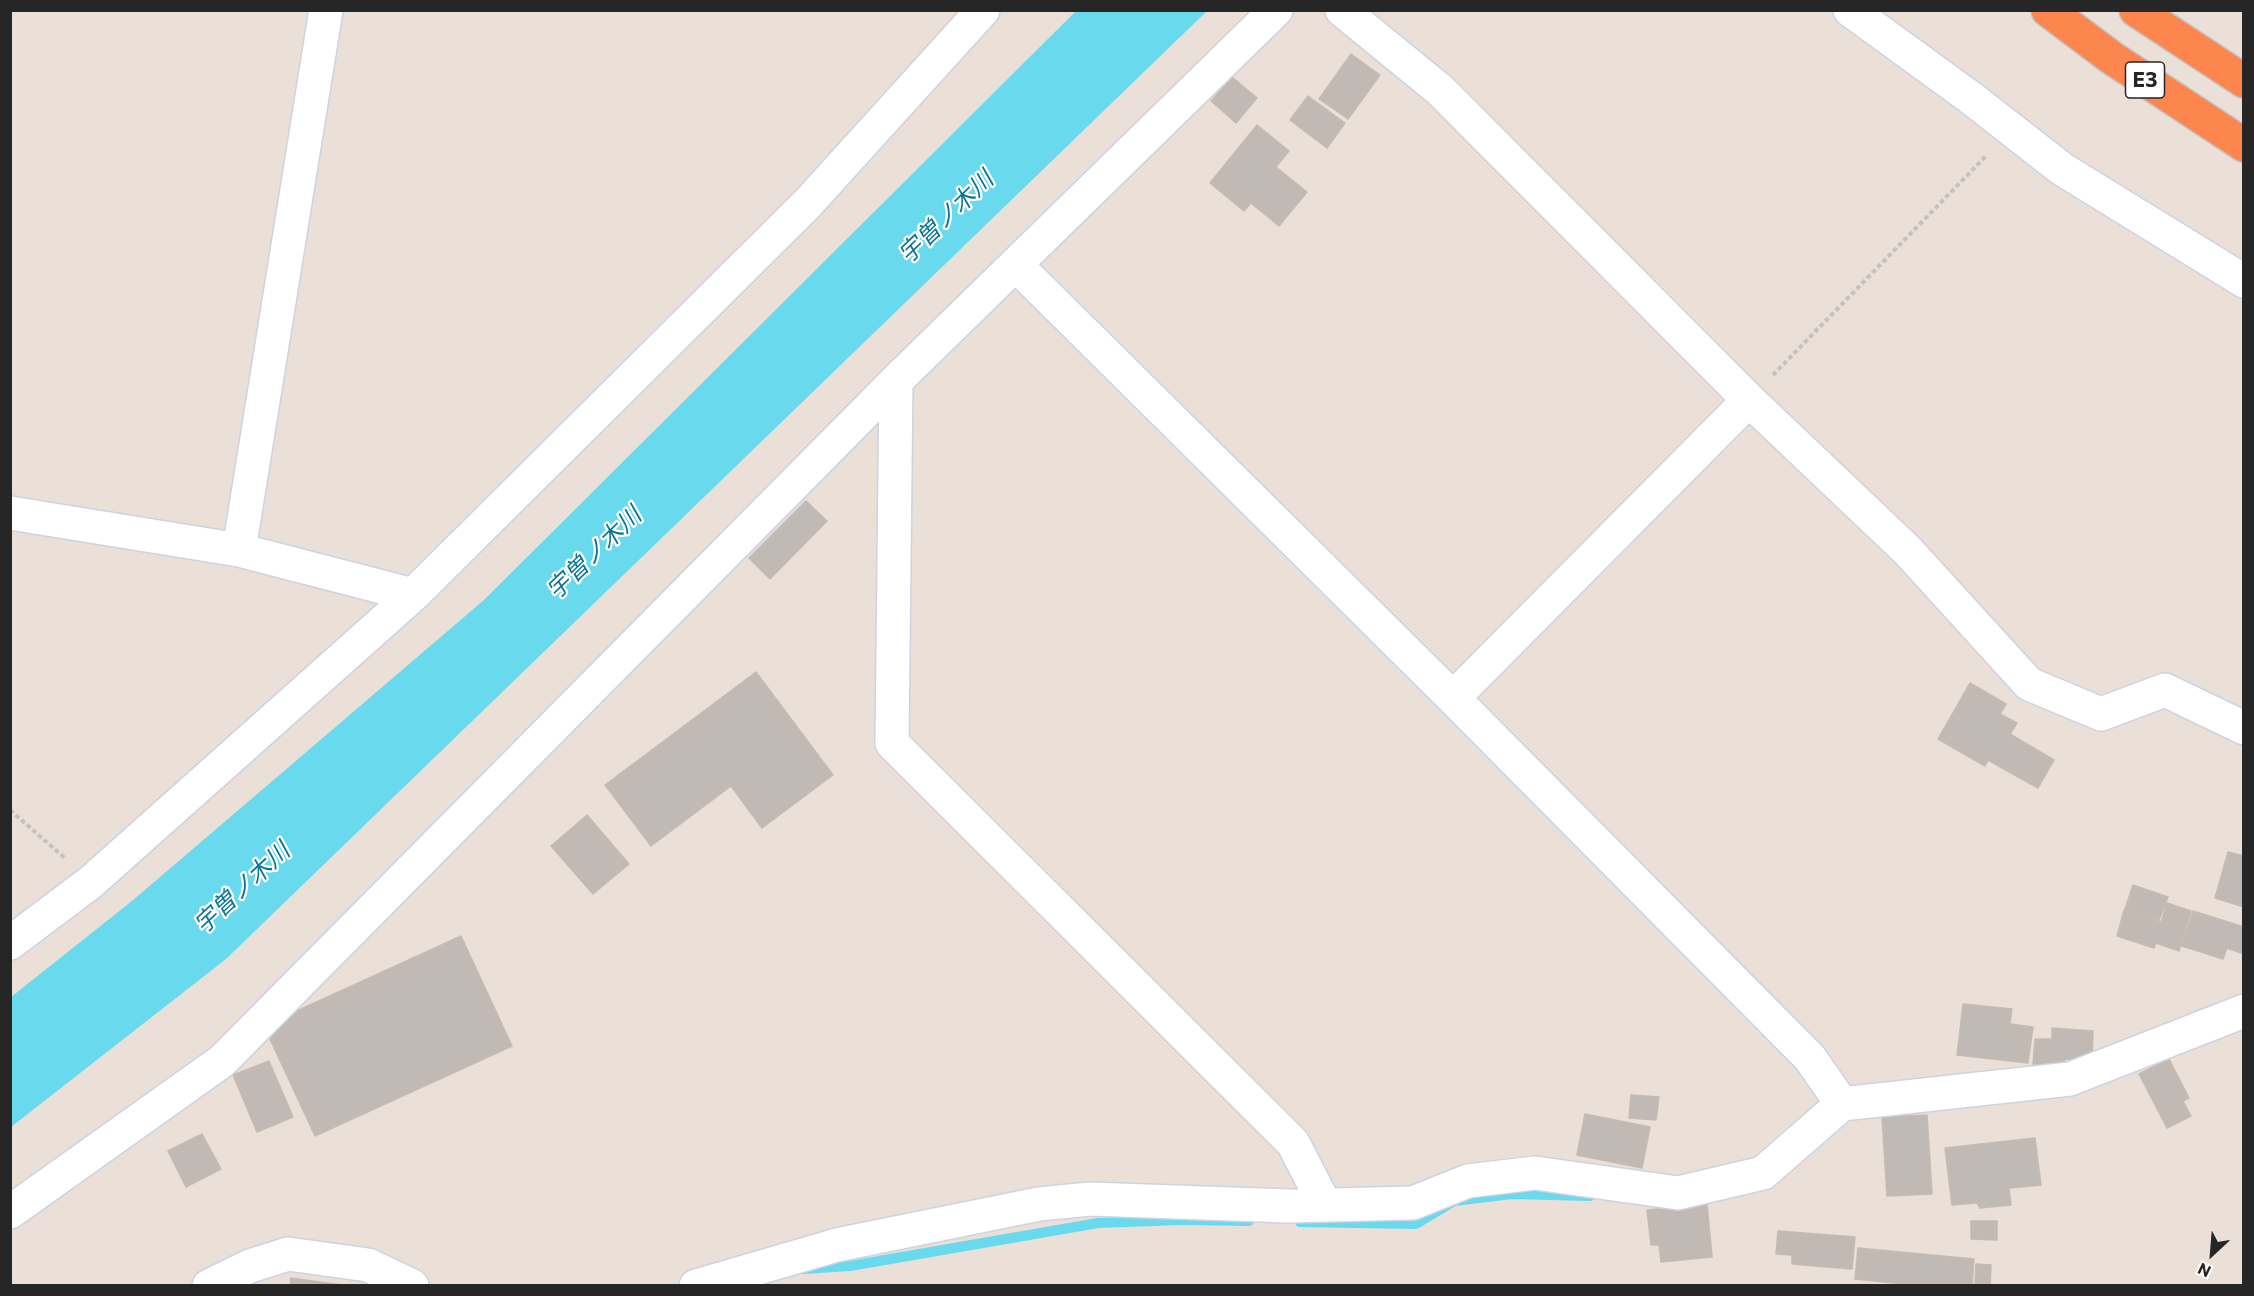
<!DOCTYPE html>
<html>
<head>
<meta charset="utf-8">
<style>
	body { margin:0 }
	#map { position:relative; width:2254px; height:1296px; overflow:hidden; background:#eae0d7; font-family:Commissioner,sans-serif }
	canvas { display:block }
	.frame { position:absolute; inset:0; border:12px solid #262626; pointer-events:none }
	.north { position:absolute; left:2182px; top:1224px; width:60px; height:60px; -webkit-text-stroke:4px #fff; paint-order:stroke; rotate:206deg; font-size:16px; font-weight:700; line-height:24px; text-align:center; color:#262626 }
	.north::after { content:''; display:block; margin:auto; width:21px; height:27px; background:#262626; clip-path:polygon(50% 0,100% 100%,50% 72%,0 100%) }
</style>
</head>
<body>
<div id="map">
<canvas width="2254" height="1296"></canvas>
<div class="frame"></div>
<div class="north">N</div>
</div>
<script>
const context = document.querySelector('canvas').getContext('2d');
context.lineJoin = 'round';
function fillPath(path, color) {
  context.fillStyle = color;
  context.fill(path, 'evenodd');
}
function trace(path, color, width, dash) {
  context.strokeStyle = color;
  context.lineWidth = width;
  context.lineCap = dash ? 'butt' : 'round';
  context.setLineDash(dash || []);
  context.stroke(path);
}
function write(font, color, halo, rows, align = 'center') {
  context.font = font + ' Commissioner,"Noto Sans JP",sans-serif';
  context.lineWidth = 4.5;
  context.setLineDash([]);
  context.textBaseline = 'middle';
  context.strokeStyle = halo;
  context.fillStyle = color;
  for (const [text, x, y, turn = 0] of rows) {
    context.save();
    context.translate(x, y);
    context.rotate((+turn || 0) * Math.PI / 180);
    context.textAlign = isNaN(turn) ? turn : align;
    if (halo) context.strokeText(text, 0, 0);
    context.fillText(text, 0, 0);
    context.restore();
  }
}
fillPath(new Path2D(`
	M1076,11h131l-981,948 -215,168v-130l121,-96 352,-301z`), '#69d9ed');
trace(new Path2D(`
	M1300,1222l116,2 38,-23 58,-7 78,2
	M803,1269l47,-3 248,-43 84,-3 67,1`), '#69d9ed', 10);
const building = new Path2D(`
	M1351,54l29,21 -32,44 -29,-20z
	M1232,77l25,21 -21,25 -25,-22z
	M1308,96l37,27 -18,25 -37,-28z
	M1257,125l32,26 -13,16 31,25 -28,34 -28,-23 -7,8 -34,-28z
	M806,501l21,20 -57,58 -21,-21z
	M756,672l77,103 -71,53 -31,-42 -80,60 -46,-61z
	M1970,683l36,21 -6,10 17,9 -7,11 44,26 -16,28 -50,-28 -3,6 -47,-27z
	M587,815l42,49 -36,30 -42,-48z
	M2228,852l16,4v51l-29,-9z
	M2133,885l35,12 -9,23 -34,-11z
	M2167,903l24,8 -12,40 -23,-8 -2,5 -37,-12 7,-26 37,12z
	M2193,911l51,16v27l-17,-6 -4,11 -41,-13z
	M461,936l51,110 -197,90 -51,-110z
	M1963,1004l49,5 -2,15 23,3 -5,36 -71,-8z
	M2052,1028l41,3 -1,30 -27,-2 -1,7 -31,-2 2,-25h17z
	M2169,1059l20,39 -6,3 8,15 -24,12 -28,-54z
	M269,1061l24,56 -36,15 -24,-57z
	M1631,1095l28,2 -3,23 -27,-2z
	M1585,1114l65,13 -8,41 -65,-13z
	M1927,1115l5,79 -45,2 -5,-79z
	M202,1134l19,35 -35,18 -18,-36z
	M2035,1138l6,47 -32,3 2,17 -31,3 -3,-5 -25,2 -7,-57z
	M1707,1204l5,53 -51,5 -2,-17h-8l-4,-35z
	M1971,1221h26v19l-26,-1z
	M1778,1231l77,6 -3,32 -60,-5v-9l-16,-1z
	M1858,1248l116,11 -2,27h-49l-68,-7z
	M1976,1264l15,1 -1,21h-15z
	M291,1278l58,8h-59z`);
fillPath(building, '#c1bab4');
trace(building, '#c4bbb2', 1.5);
const street = new Path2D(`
	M1276,10l-380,371 -4,362 401,400 32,62
	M1342,10l98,80 309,310 159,151 121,133 72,30 64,-24 79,38
	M1850,10l121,88 91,71 182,112
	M1016,265l437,433 357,360 32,46
	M10,513l229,37 174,45
	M239,550l87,-540
	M1453,698l296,-298
	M10,943l81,-61 322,-287 395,-392 175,-193
	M10,1212l212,-151 674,-680
	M209,1286l41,-20 38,-12 80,11 44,21
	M696,1286l141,-41 202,-41 51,-5 199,7 124,-3 55,-22 67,-8 143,20 85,-20 79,-69 228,-25 174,-68`);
const highway = new Path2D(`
	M2048,10l64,48 132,87
	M2136,10l108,71`);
trace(street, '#cdd3e0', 36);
trace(highway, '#c2c2c2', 36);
trace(new Path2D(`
	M1773,375l214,-220
	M10,810l56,49`), '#c2c2c2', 4, [4.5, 3]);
trace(street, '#fff', 33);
trace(highway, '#fd864f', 33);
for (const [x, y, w] of [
	[2145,80,39]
]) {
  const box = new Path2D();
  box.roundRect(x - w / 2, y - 18, w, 36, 4.5);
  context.fillStyle = '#fff';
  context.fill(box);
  trace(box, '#262626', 1.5);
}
write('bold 21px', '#262626', null, [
	["E3",2145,80]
]);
write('italic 24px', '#0d7594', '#fff', [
	["宇曽ノ木川",946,217,-44],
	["宇曽ノ木川",594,553,-44],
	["宇曽ノ木川",242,888,-43]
]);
</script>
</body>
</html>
